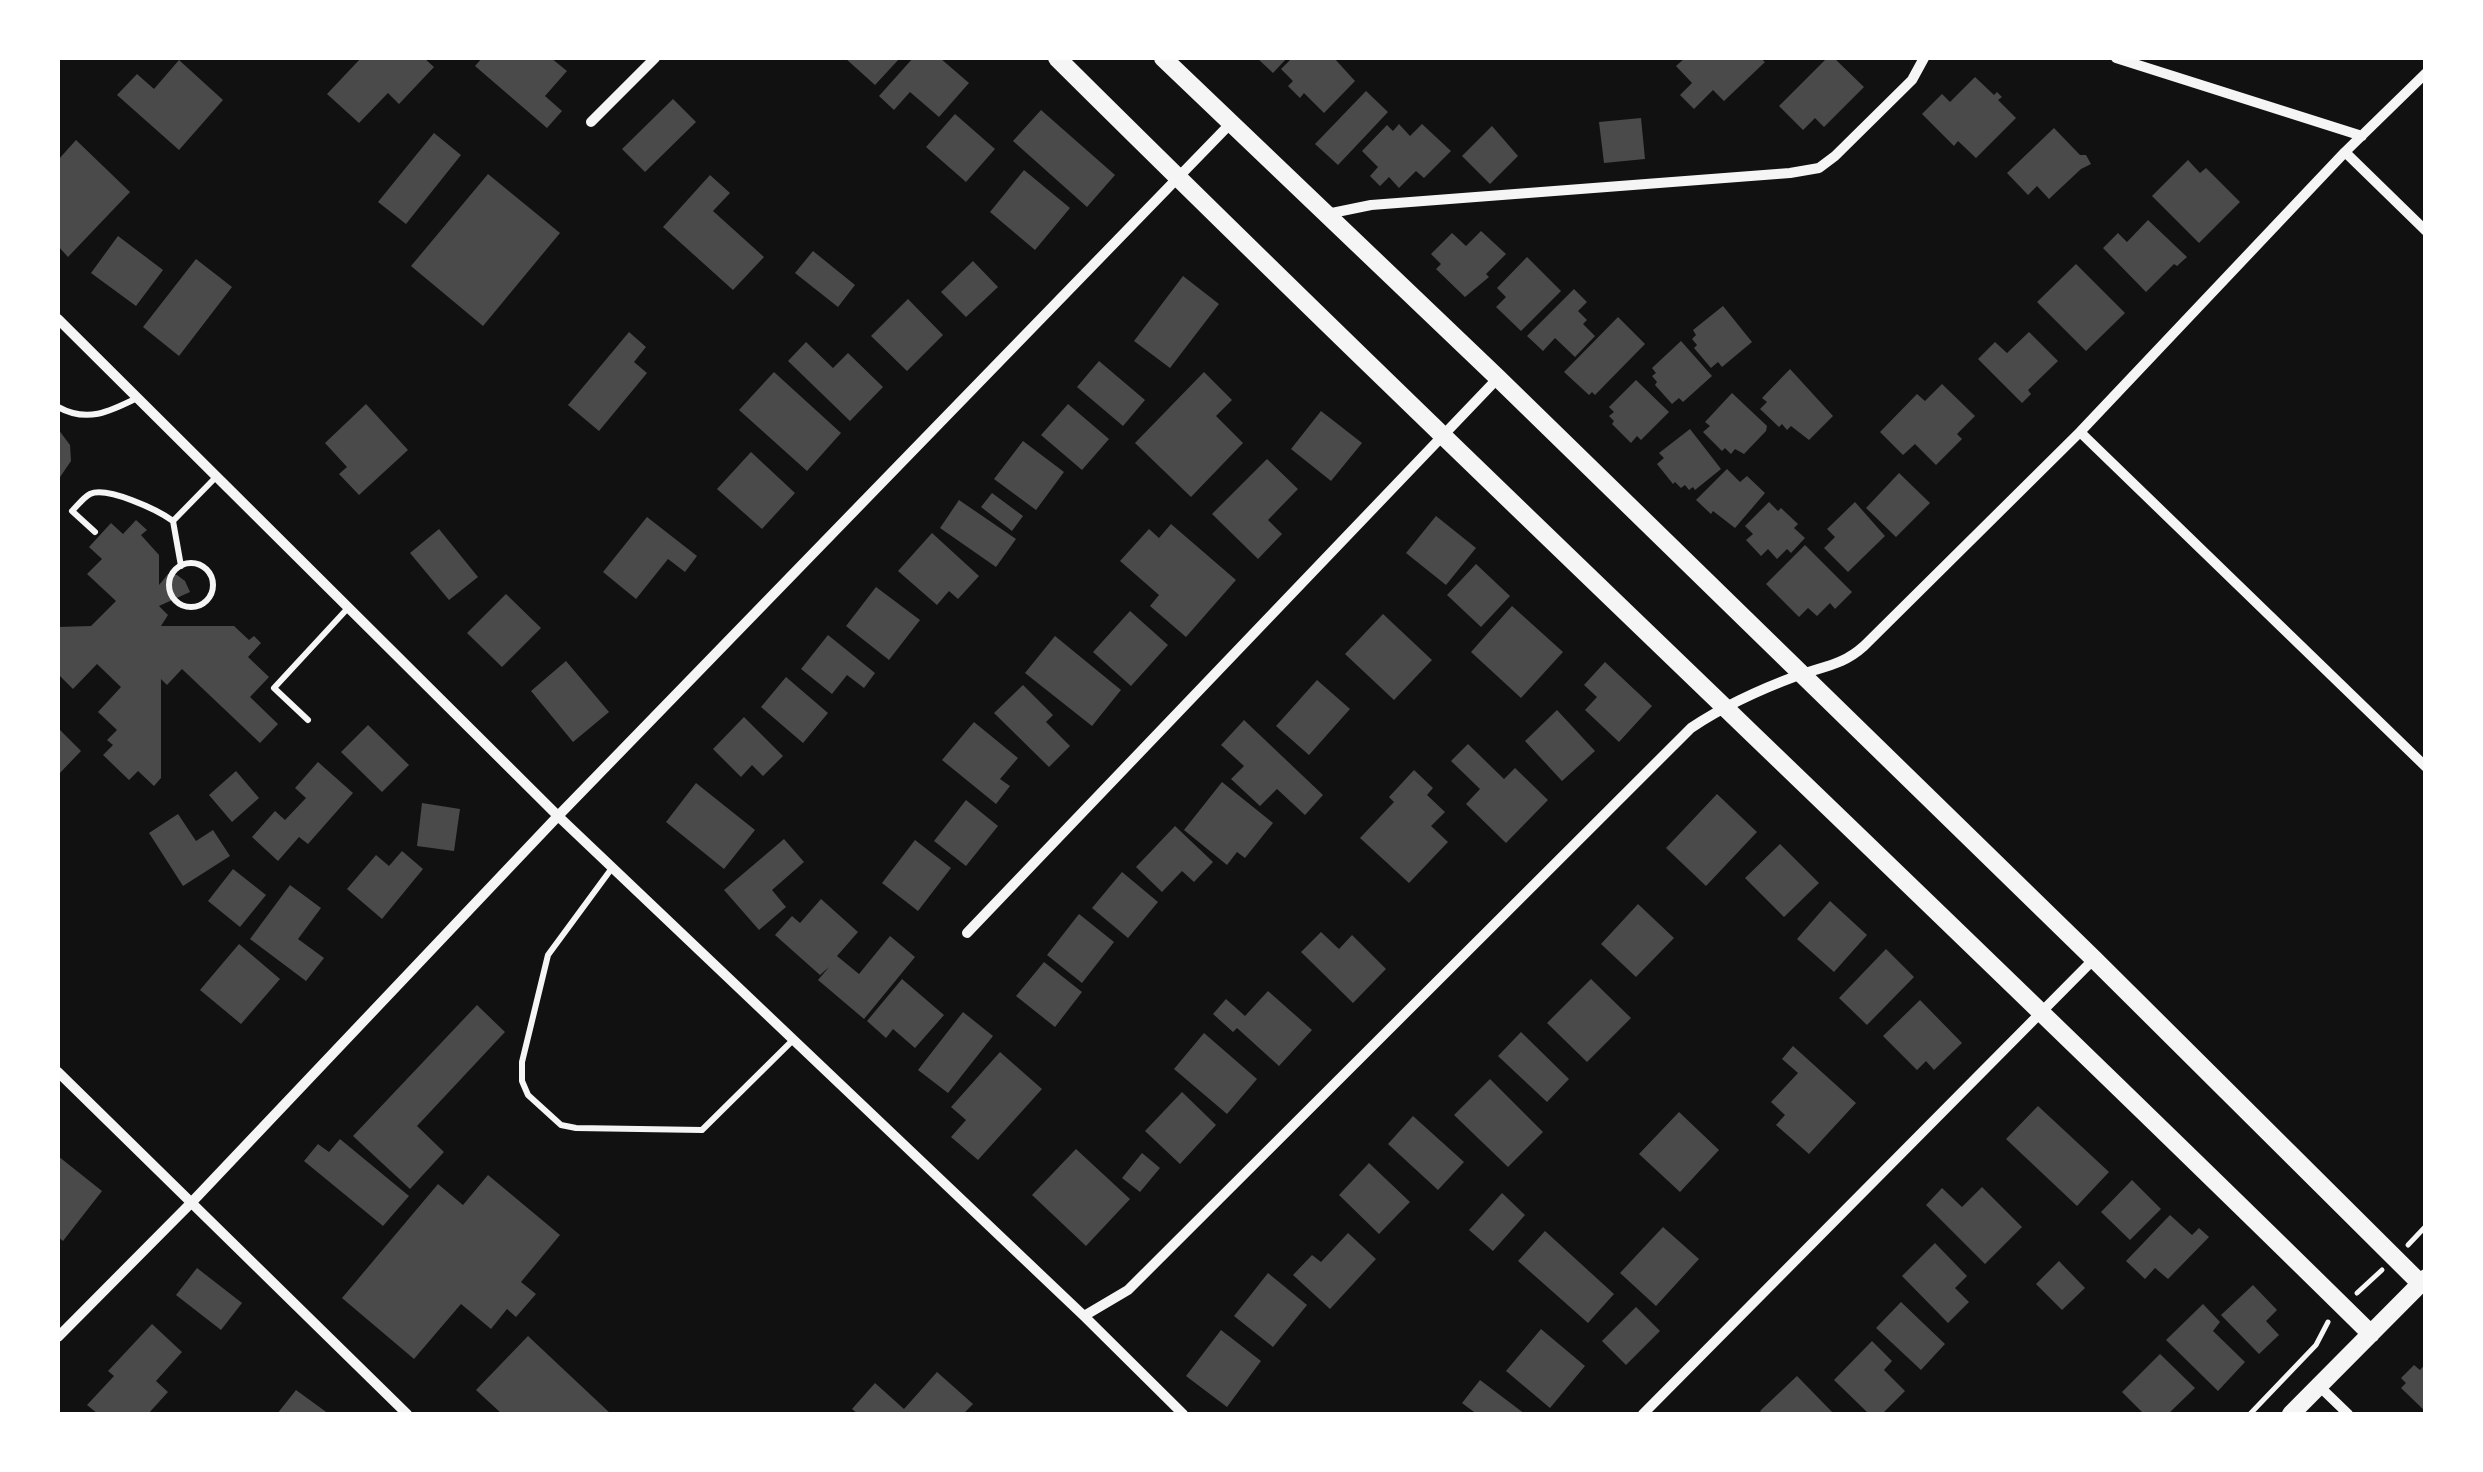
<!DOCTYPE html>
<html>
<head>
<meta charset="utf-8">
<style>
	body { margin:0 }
	#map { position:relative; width:2483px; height:1472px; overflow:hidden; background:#111; font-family:Ubuntu,sans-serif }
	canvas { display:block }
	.frame { position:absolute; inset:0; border:60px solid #fff; pointer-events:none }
</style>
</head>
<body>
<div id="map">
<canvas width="2483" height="1472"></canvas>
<div class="frame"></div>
</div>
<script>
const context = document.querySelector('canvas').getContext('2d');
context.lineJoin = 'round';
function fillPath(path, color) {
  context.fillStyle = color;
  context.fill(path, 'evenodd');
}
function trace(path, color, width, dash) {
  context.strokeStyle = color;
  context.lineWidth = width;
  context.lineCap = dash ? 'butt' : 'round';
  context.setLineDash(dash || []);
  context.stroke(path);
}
fillPath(new Path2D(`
	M361,58h63l10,9 -35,37 -11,-11 -29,30 -32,-29z
	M482,58h69l16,13 -22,25 17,15 -15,17 -72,-62z
	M845,58h55l-25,27z
	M913,58h27l29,25 -30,34 -29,-25 -16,18 -15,-14z
	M1257,58h30l-14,15z
	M1292,58h42l21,23 -31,32 -20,-20 -4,5 -12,-12 5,-5 -12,-12z
	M1685,58h75l5,4 -41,39 -11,-11 -19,19 -14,-14 12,-12 -16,-17z
	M1827,58h7l30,29 -40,40 -9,-9 -12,12 -24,-24z
	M179,60l44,40 -44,50 -62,-55 20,-21 17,15z
	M1975,77l19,18 3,-3 5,5 -4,3 18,18 -40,40 -18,-17 -4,5 -32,-32 20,-20 8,8z
	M1366,91l22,21 -50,53 -23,-21z
	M673,99l23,23 -51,50 -23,-23z
	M1041,110l74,65 -28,32 -74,-66z
	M955,114l40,35 -29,33 -40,-35z
	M1641,118l4,41 -41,4 -5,-41z
	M1399,124l11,12 12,-12 29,27 -27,27 -8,-7 -17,17 -10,-11 -9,9 -10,-10 8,-9 -16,-16 25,-26 6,6z
	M1492,126l26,30 -28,28 -28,-28z
	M2054,128l26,27h6l5,9 -10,5 -32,30 -12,-13 -9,9 -21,-22z
	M434,133l27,22 -55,69 -28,-22z
	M76,140l54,52 -62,65 -10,-11v-86z
	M2188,160l12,13 6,-5 34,34 -41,41 -47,-47z
	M1024,170l46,38 -35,42 -45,-38z
	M488,174l72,59 -77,93 -72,-60z
	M710,175l20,18 -17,18 51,46 -31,33 -70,-63z
	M2148,220l39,37 -10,9 -3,-2 -28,28 -43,-44 15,-15 9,9z
	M1481,231l25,23 -20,20 3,3 -24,20 -29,-28 5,-5 -10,-10 21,-21 14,13z
	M118,236l45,34 -27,36 -45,-33z
	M813,251l42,34 -17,22 -43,-34z
	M1527,257l34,34 -40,40 -25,-24 10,-10 -9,-9z
	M196,259l36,28 -53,69 -36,-29z
	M973,261l25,26 -32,30 -25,-25z
	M2076,264l49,49 -39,38 -49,-49z
	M1183,276l36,28 -49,64 -36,-27z
	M1574,289l13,13 -9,9 9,9 -4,4 12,12 -20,21 -20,-19 -12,13 -16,-15z
	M908,299l35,36 -36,36 -36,-35z
	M1723,306l29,36 -30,25 -4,-5 -7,6 -17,-20 3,-3 -5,-6 4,-4 -3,-5z
	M1618,317l27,27 -50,51 -3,-3 -3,3 -25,-23z
	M629,332l17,15 -12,15 13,11 -48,58 -31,-26z
	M2029,332l29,29 -30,29 3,4 -9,9 -44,-44 17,-17 12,11z
	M1681,341l31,35 -29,26 -4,-4 -7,6 -17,-19 2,-3 -5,-6 4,-3 -4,-5z
	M806,342l27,26 15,-15 35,34 -33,34 -62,-60z
	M1099,361l46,39 -22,26 -46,-39z
	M1790,369l43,47 -24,24 -18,-14 -4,4 -5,-6 -3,3 -19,-18 7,-7 -5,-4z
	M774,372l67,61 -34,38 -68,-61z
	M1204,372l28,28 -16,16 27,27 -52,54 -56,-54z
	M1636,380l33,32 -28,28 -4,-4 -6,7 -19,-19 2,-3 -5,-5 5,-4 -5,-5z
	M1942,384l33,32 -18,18 5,5 -26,26 -21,-21 -12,11 -23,-23 37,-38 8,7z
	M1732,393l35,33 -1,5 -22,23 -9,-5 -4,5 -6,-6 -3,3 -19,-19 7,-6 -5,-4z
	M366,404l42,46 -49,45 -20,-21 8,-7 -22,-24z
	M1068,404l41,35 -27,31 -41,-35z
	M1321,411l41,32 -31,38 -40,-32z
	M58,429l12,16 1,16 -13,19z
	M1690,429l31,40 -26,21 -2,-3 -4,3 -4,-5 -4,3 -6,-6 -2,2 -16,-20 7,-6 -5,-5z
	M1023,441l41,31 -28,38 -42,-31z
	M751,452l44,41 -33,36 -45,-40z
	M1267,459l31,30 -30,31 14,14 -24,25 -46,-45z
	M1727,469l13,13 7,-6 18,17 -30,35 -22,-17 -2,3 -15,-14z
	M1899,473l31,30 -34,34 -30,-29z
	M992,493l31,23 -11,15 -31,-24z
	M959,500l57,39 -20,28 -56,-39z
	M1769,502l9,9 3,-3 17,16 -4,4 11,10 -14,15 -4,-4 -10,10 -9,-10 -7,7 -15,-16 7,-6 -8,-8z
	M1855,502l30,34 -37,36 -24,-24 11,-11 -8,-8z
	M1436,516l40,32 -30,37 -40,-32z
	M647,517l50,39 -12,16 -17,-13 -32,40 -33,-27z
	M136,520l11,10 -6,5 18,20v30l9,-11 9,1 8,6 5,11 -31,14 9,9 -7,11h73l15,14 5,-4 7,7 -13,14 21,20 -19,20 28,27 -18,19 -78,-74 -15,16 -6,-6v99l-7,8 -16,-15 -9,9 -26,-25 10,-10 -6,-5 10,-10 -19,-18 23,-25 -24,-23 -24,25 -15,-15v-47l33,-1 25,-25 -29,-27 15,-15 -13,-12 22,-24 12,11z
	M1171,524l65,56 -50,57 -36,-31 9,-11 -39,-34 29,-32 10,9z
	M439,529l39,48 -29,23 -39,-47z
	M932,533l47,43 -21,23 -9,-8 -12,14 -39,-34z
	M1805,545l47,47 -17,17 -5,-6 -13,13 -9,-8 -9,9 -33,-33z
	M1476,564l34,32 -29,31 -34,-32z
	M876,587l44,33 -31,40 -43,-34z
	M506,594l35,34 -39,39 -35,-34z
	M1512,606l51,46 -42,46 -50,-46z
	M1130,611l38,34 -37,41 -38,-34z
	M1383,614l49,46 -38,40 -49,-46z
	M828,635l47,38 -11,15 -17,-13 -15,19 -31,-25z
	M1055,636l66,54 -29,36 -67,-53z
	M566,661l43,51 -36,30 -42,-51z
	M1605,662l47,44 -33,36 -34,-32 12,-13 -13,-12z
	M786,677l42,36 -25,30 -42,-36z
	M1317,680l33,29 -41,46 -33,-29z
	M1023,685l30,30 -7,7 24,24 -21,21 -55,-54z
	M1557,710l38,41 -33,30 -37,-40z
	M744,717l39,39 -20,20 -11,-11 -11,12 -28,-28z
	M1244,720l79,75 -18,20 -28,-26 -17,17 -29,-27 13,-13 -23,-21z
	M974,722l44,36 -18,21 10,7 -14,18 -54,-44z
	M368,725l41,40 -27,27 -41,-40z
	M58,728l23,23 -23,24z
	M1468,744l36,35 11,-11 33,32 -42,43 -40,-39 14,-15 -29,-28z
	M318,762l35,31 -45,51 -9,-7 -21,24 -26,-24 23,-26 10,9 21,-22 -11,-10z
	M1414,770l19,18 -6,7 18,17 -14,14 17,16 -39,41 -49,-45 34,-36 -5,-5z
	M236,771l23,27 -27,24 -23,-27z
	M1222,782l51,41 -28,35 -8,-6 -10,13 -43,-35z
	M696,783l59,47 -31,39 -58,-47z
	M1717,794l40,38 -51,54 -40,-38z
	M966,800l32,26 -32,40 -32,-25z
	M422,803l38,6 -6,42 -37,-5z
	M178,814l18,27 17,-11 17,26 -47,30 -34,-53z
	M1175,826l38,36 -19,20 -12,-11 -20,21 -26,-25z
	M784,839l20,23 -32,28 14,17 -27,23 -35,-40z
	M915,840l36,28 -33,43 -36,-28z
	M1780,844l39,39 -35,34 -39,-39z
	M402,851l21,18 -41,50 -35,-30 29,-34 13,11z
	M233,869l33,26 -26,32 -32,-26z
	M1122,872l36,30 -30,36 -36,-30z
	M290,885l31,23 -23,31 26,19 -18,23 -56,-42z
	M821,899l37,33 -21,24 22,18 31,-38 25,21 -51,62 -46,-39 11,-13 -9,8 -45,-40 17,-19 8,7z
	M1830,901l37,34 -33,37 -37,-33z
	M1638,904l36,34 -38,39 -35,-33z
	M1079,914l35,28 -32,41 -35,-28z
	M1321,932l18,17 13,-14 34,34 -33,34 -52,-51z
	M239,944l41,35 -39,45 -41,-34z
	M1886,949l28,28 -47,48 -28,-27z
	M1044,962l38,30 -27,35 -39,-31z
	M902,979l42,36 -29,33 -22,-19 -7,9 -19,-17z
	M1591,979l40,39 -44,44 -40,-39z
	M1268,991l44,39 -33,36 -42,-38 -4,4 -20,-18 13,-15 19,17z
	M1920,1000l42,43 -28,27 -8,-9 -9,9 -34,-34z
	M477,1005l28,27 -88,94 27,26 -34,37 -57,-53z
	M963,1012l30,24 -45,57 -30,-23z
	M1521,1032l48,47 -22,23 -49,-46z
	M1204,1033l53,46 -30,35 -53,-45z
	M1793,1046l63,57 -47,51 -33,-29 9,-10 -14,-13 27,-29 -16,-14z
	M1000,1052l42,37 -64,71 -27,-23 15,-17 -15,-13z
	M1490,1079l53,53 -35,35 -54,-52z
	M1182,1092l34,33 -36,39 -35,-33z
	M2038,1106l71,66 -32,34 -71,-67z
	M1679,1112l40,38 -39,42 -41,-38z
	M1413,1116l51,46 -26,28 -50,-46z
	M340,1139l69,57 -26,30 -79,-65 14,-17 11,8z
	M1076,1149l54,50 -44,47 -54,-51z
	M1142,1153l18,15 -20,24 -18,-14z
	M58,1156l44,35 -39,50 -5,-4z
	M1369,1163l41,39 -31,32 -40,-39z
	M488,1175l72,60 -39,47 15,12 -20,23 -9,-8 -16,20 -30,-25 -47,55 -72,-61 96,-114 25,21z
	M2132,1180l29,29 -31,31 -29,-28z
	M1982,1187l40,40 -37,37 -59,-59 16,-17 20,19z
	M1502,1193l23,22 -32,36 -24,-21z
	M2170,1215l22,20 7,-7 10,9 -41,42 -13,-11 -10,11 -19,-18z
	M1663,1227l36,32 -43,47 -36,-33z
	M1545,1231l69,63 -26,29 -70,-62z
	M1348,1233l28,26 -46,50 -37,-34 19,-20 9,7z
	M1935,1243l32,33 -12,12 14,14 -21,21 -46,-47z
	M2059,1261l26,27 -23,22 -26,-26z
	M197,1268l45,35 -21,27 -45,-35z
	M1268,1273l39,32 -34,42 -39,-31z
	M2253,1285l24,25 -11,11 13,14 -20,19 -38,-39z
	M1901,1302l44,42 -24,26 -45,-42z
	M2203,1304l17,18 -7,9 32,31 -27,29 -52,-51z
	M1636,1307l24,24 -34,34 -24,-24z
	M152,1324l30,28 -26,29 12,11 -20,22h-50l-11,-9 27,-29 -6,-5z
	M1541,1329l44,37 -35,42 -44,-37z
	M1221,1330l40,31 -34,46 -41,-31z
	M528,1336l83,78h-109l-26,-24z
	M1872,1341l20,20 -8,9 21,21 -23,23h-13l-35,-34z
	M2160,1354l35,34 -27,26h-24l-22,-22z
	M2426,1363v49l-25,-24 5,-5 -5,-5 13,-13 6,5z
	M937,1372l36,32 -10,10h-105l-6,-5 23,-26 29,26z
	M1797,1376l37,38h-71l-3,-3z
	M1480,1380l45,34h-54l3,-2 -12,-9z
	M296,1390l33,24h-52z`), '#4a4a4a');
trace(new Path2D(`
	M2408,1245l18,-19
	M2357,1293l25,-23
	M2250,1414l66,-69 12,-23`), '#f5f5f5', 5);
trace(new Path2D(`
	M58,407c29,16 51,5 79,-9
	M95,532l-23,-21c5,-5 12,-14 18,-17 17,-8 68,16 83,27
	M169 585a22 22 0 1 1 44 0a22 22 0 1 1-44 0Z
	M181,566l-8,-45 43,-44
	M308,720l-34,-32 74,-80
	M612,868l-64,87 -26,107v19l6,14 33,30 15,3 126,2 91,-90`), '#f5f5f5', 6);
trace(new Path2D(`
	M2116,58l246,78
	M591,122l64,-64
	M2345,152l81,79
	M1327,214l44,-9 419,-32 29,-5 16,-12 77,-76 12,-22
	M58,319l500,497 526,500 99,98
	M2080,432l346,335
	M967,933l531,-555
	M58,1072l349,342
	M1084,1316l44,-26 563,-562c34,-23 70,-39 108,-53 26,-9 44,-10 65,-29l216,-214 265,-280 81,-79
	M58,1337l134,-135 366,-386 673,-693
	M2319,1386l29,28
	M1643,1414l451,-455`), '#f5f5f5', 10);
trace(new Path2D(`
	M1057,58c433,430 879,847 1314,1276
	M1163,58l335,320 596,581 326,324
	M2291,1414l135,-136`), '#f5f5f5', 18);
</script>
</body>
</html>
